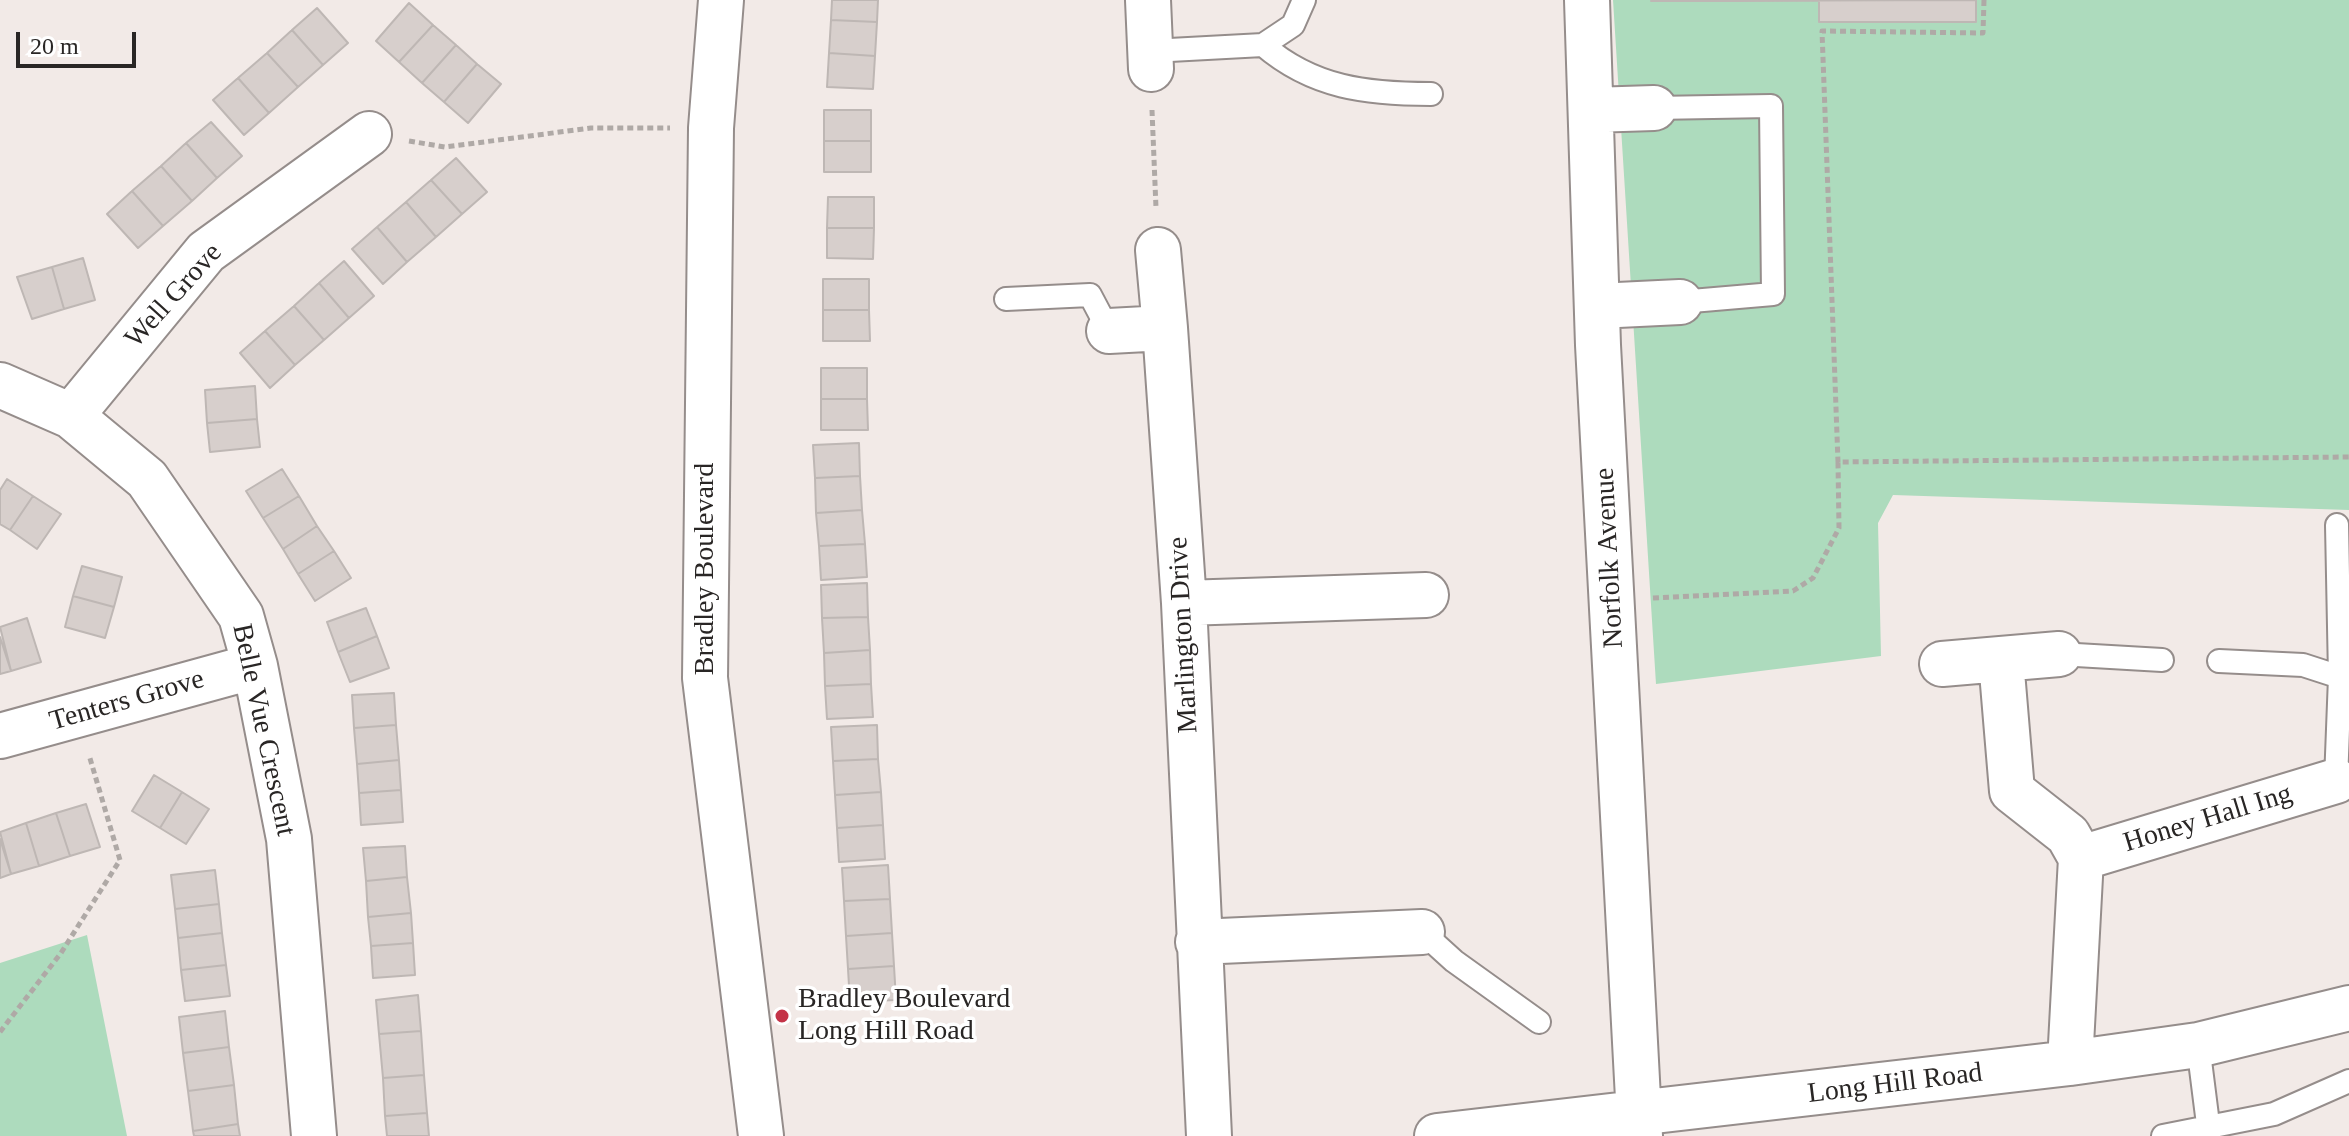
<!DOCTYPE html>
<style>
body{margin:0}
#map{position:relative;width:2349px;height:1136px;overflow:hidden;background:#f2eae7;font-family:"Times New Roman",serif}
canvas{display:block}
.scale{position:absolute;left:16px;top:32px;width:120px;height:36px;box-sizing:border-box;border:4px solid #292625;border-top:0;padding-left:10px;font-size:24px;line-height:28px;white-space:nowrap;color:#292625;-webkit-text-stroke:6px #fff;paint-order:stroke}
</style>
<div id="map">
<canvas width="2349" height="1136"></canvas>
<div class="scale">20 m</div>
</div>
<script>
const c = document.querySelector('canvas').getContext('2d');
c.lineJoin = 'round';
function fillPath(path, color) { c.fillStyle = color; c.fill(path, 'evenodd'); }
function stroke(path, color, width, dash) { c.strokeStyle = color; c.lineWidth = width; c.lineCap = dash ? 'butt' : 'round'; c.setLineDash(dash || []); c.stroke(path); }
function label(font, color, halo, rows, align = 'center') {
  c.font = font + ' "Times New Roman",serif'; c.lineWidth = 7; c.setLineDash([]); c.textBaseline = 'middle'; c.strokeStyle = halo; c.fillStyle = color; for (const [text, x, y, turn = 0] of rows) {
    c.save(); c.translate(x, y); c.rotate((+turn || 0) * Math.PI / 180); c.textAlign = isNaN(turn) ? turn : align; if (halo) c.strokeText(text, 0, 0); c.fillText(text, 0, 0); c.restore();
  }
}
fillPath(new Path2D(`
 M1613,0H2349V510L1893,495L1878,523L1881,656L1656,684Z
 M87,935L127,1136H0V963Z`), '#addbbd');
const building = new Path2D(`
 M832,0H878L877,22L831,20Z
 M1976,0V22H1819V1H1651Z
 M409,3L433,25L399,62L376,41Z
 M317,8L348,43L323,65L292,30Z
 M831,20L877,22L875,56L829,53Z
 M433,25L456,45L422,83L399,62Z
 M292,30L323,65L298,87L267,53Z
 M456,45L477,64L444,102L422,83Z
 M267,53L298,87L269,113L238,78Z
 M829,53L875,56L873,89L827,87Z
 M477,64L501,84L468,123L444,102Z
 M238,78L269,113L244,135L213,100Z
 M824,110H871V141H824Z
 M211,122L242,156L217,178L186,143Z
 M824,141H871V172H824Z
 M186,143L217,178L192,201L161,166Z
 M456,158L487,192L462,214L431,180Z
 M161,166L192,201L163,226L132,191Z
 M431,180L462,214L436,237L406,202Z
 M132,191L163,226L138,248L107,214Z
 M828,197H874V228H827Z
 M406,202L436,237L407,262L377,227Z
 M377,227L407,262L383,284L352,249Z
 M827,228H874L873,259L827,258Z
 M83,258L95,300L64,309L52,267Z
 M344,261L374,296L349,318L319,283Z
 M52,267L64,309L32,319L17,277Z
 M823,279H869V310H823Z
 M319,283L349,318L324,340L294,306Z
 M294,306L324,340L295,365L265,331Z
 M823,310H869L870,341H823Z
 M265,331L295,365L270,388L240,353Z
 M821,368H867V399H821Z
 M255,386L257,419L207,423L205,390Z
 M821,399H867L868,430H821Z
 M257,419L260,447L210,452L207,423Z
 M859,443L860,476L815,478L813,445Z
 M282,469L299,496L263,518L246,491Z
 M860,476L862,510L816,513L815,478Z
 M7,479L33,496L10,530L0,524V490Z
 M33,496L61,514L37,549L10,530Z
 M299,496L317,526L283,549L263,518Z
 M862,510L865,544L819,546L816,513Z
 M317,526L334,551L298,574L283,549Z
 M865,544L867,577L821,580L819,546Z
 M334,551L351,578L315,601L298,574Z
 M82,566L122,577L114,607L73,596Z
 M867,583L868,617L822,618L821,585Z
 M73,596L114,607L105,638L65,627Z
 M366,608L377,636L338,652L327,622Z
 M868,617L870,650L824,653L822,618Z
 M27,618L41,662L11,671L0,627Z
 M377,636L389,668L350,682L338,652Z
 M0,637L11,671L0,674Z
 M870,650L871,684L825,686L824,653Z
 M871,684L873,717L827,719L825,686Z
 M394,693L396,725L354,728L352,695Z
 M396,725L399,760L357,764L354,728Z
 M877,725L878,759L833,761L831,727Z
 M878,759L881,792L835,795L833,761Z
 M399,760L401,790L359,793L357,764Z
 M154,775L182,792L160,828L132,811Z
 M401,790L403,822L361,825L359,793Z
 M182,792L209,809L186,844L160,828Z
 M881,792L883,825L837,828L835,795Z
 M86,804L100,847L70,856L56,813Z
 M56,813L70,856L39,866L26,823Z
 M26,823L39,866L11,874L0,832Z
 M883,825L885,859L839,862L837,828Z
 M0,839L11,874L0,878Z
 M405,846L407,877L366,881L363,848Z
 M888,865L890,899L844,901L842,868Z
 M215,870L219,904L175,909L171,875Z
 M407,877L411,913L368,917L366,881Z
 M890,899L892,933L846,936L844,901Z
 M219,904L222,933L178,938L175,909Z
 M411,913L413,943L371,946L368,917Z
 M222,933L226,965L181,970L178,938Z
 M892,933L894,966L848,969L846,936Z
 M413,943L415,975L373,978L371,946Z
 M226,965L230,996L185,1001L181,970Z
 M894,966L896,1000L850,1002L848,969Z
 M418,995L421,1031L379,1034L376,1000Z
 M225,1011L229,1047L183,1053L179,1017Z
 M421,1031L424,1075L383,1078L379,1034Z
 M229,1047L234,1085L188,1091L183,1053Z
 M424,1075L427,1113L385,1116L383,1078Z
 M234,1085L238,1124L193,1131L188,1091Z
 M427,1113L429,1136H387L385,1116Z
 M238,1124L240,1136H194L193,1131Z`);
fillPath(building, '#d7cfcc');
stroke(building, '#beb7b4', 2);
const service = new Path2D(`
 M1263,45C1313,88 1367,94 1431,94
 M1151,51L1263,45L1293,25L1304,0
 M1654,108L1771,106L1773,294L1680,302
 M1006,299L1090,295L1109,331
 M2059,654L2162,660
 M2219,661L2303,665L2340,677
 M2336,781L2340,677L2337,525
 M1422,932L1454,961L1539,1022
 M2198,1045L2208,1124
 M2163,1136L2274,1114L2349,1081`);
const minor = new Path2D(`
 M721,0L711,128L705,678L761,1136
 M1148,0L1151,69
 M1587,0L1598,345L1640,1136
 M1591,110L1654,108
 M1158,250L1165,328
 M1597,306L1680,302
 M1109,331L1165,328L1184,603L1209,1136
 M0,385L71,416L147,479L241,616L255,666L289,839L314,1136
 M71,416L206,252L369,134
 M1184,603L1426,595
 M2001,660L2012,791L2068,835L2081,858L2070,1063
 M1942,664L2059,654
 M0,736L255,666
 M2081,858L2336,781
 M1198,942L1422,932
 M1437,1136L2070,1063L2198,1045L2349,1008`);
stroke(service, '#958d8b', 26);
stroke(minor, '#958d8b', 48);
stroke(new Path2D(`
 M1984,0L1983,33L1822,31L1838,462L2349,457
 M1152,110L1156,208
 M409,141L445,147L591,128H670
 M1653,598L1793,591L1813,578L1839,528L1838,462
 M0,1032L61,953L120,860L89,755`), '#afa9a6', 5, [6, 4]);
stroke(service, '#fff', 22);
stroke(minor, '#fff', 44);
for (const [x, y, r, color] of [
 [782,1016,8,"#c43347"]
]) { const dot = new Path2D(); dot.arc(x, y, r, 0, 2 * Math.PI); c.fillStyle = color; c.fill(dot); stroke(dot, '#fff', 3); }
label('28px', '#292625', '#fff', [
 ["Well Grove",174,296,-48],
 ["Norfolk Avenue",1610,558,-93],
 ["Bradley Boulevard",706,569,-90],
 ["Marlington Drive",1184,635,-93],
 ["Tenters Grove",127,701,-16],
 ["Belle Vue Crescent",263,730,78],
 ["Honey Hall Ing",2208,819,-17],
 ["Long Hill Road",1895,1084,-7]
]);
label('28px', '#292625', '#fff', [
 ["Bradley Boulevard",798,1000],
 ["Long Hill Road",798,1032]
], 'left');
</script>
